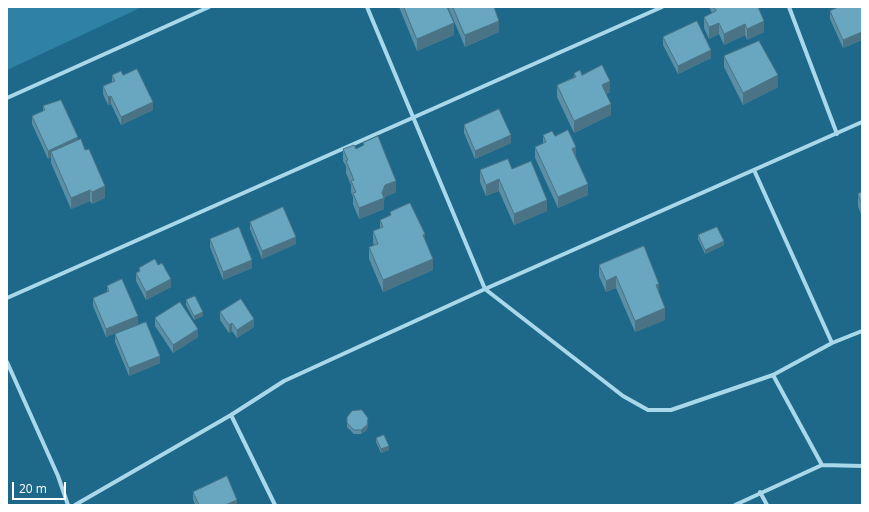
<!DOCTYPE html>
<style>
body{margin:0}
#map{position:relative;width:869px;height:512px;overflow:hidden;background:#1e6889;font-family:"Open Sans",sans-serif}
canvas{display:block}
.frame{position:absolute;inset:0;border:8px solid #fff;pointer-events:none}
.scale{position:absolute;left:12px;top:482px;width:54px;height:18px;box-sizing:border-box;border:2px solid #fff;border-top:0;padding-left:5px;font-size:12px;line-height:14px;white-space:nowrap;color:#fff;-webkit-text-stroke:3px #1e6889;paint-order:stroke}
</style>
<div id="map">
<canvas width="869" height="512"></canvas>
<div class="frame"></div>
<div class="scale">20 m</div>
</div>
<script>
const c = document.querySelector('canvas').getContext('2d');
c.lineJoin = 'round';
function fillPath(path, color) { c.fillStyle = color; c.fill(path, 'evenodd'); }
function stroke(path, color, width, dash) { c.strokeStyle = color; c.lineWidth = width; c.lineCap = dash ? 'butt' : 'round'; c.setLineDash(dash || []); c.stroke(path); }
fillPath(new Path2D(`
 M7,7H142L7,70Z`), '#2f82a4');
stroke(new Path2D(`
 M367,7L485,289L623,396L648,410H671L773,375L822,465
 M789,7L837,134
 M7,98L209,7
 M754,170L832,343
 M7,298L662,7
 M7,362L58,476L68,505
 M773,375L832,343L862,331
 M760,492L767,505
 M75,505L231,415
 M275,505L231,415L284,381L485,289L862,122
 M735,505L822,465L862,466`), '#a9d8eb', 4);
fillPath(new Path2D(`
 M399,7H447L454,35L417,51Z
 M448,7H494L499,32L465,47Z
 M709,7H758L764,32L747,40L745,35L724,45L719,34L709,39L704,28V17L712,13Z
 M862,7V40L843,48L830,19V11Z
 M663,37L711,58L678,74L663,45Z
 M724,56L778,87L743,105L724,67Z
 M574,73L582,75L610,92L606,94L611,115L574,133L557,97V85L574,77Z
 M112,75H123L153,110L121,125L111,104L108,105L103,94V86L112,82Z
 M43,106L78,140L105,198L92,204L90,201L71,209L51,163V157L48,159L32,124V116L43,111Z
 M464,125L511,143L475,159L464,133Z
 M543,135L555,136L576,157L588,195L558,208L535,158V147L543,143Z
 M363,143L396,192L385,197L384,200V209L359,219L353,204V197L351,192V185L346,173V166L343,161V149H356L363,146Z
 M512,169L547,211L514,225L499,191L486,196L480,182V170Z
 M862,192V217L858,206V194Z
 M390,212L425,240L433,270L383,292L369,259V247L374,245L373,242V231L380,228V220L390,216Z
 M250,222L296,244L262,259L250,229Z
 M698,235L724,245L705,254L698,239Z
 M210,239L252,268L223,280L210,247Z
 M599,265L659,293L665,320L635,332L616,288L606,292L599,276Z
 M139,268L171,287L146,300L136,281V273L139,271Z
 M107,286L138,324L106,337L93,306V298L107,292Z
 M186,300L203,316L194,320L186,305Z
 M220,312L254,327L237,338L232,331L229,333L220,320Z
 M155,318L198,337L173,353L155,326Z
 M115,334L160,363L129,376L115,342Z
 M347,417L368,423L367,430L361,434H354L347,427Z
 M376,438L389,450L381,453L376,442Z
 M193,492L237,505H195L193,499Z`), '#5a8fa5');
fillPath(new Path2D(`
 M499,21V32L465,47V35Z
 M764,21V32L747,40V29Z
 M454,23V35L417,51V39Z
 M719,23V34L709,39V27Z
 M745,24V35L724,45V34Z
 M862,32V40L843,48V40Z
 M711,50V58L678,74V66Z
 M778,75V87L743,105V93Z
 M610,81V92L602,96V85Z
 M111,96V104L108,105V97Z
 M153,102V110L121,125V117Z
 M611,104V115L574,133V121Z
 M511,135V143L475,159V151Z
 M78,137V145L51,152V157L48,159V151Z
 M576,147V158L572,149Z
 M499,179V191L486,196V185Z
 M396,181V192L385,197L384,200V209L359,219V208L382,193L385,185Z
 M588,184V195L558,208V197Z
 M105,186V198L92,204V192Z
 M90,190V201L71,209V198Z
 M547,200V211L514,225V214Z
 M425,234V245L423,235Z
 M296,237V244L262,259V251Z
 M724,241V245L705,254V250Z
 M433,259V270L383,292V280Z
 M252,260V268L223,280V272Z
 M616,276V288L606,292V281Z
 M171,279V287L146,300V292Z
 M659,284V295L656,285Z
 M665,308V320L635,332V321Z
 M203,312V316L194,320V316Z
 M138,316V324L106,337V329Z
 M254,319V327L237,338V330Z
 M232,323V331L229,333V325Z
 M198,329V337L173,353V345Z
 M160,356V363L129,376V368Z
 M368,418L367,430L361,434V430Z
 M389,446V450L381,453V449Z
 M237,500V505H225Z`), '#4a7486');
const building = new Path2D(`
 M404,7H447L454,23L417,39Z
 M453,7H494L499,21L465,35Z
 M714,7H758L764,21L747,29L745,24L724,34L719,23L709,27L704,17L716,11Z
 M839,7H862V32L843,40L830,11Z
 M697,21L711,50L678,66L663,37Z
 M759,41L778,75L743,93L724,56Z
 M602,65L610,81L602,85L611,104L574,121L557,85L576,77L574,73L580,70L582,75Z
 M137,69L153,102L121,117L111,96L108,97L103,86L115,81L112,75L121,71L123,75Z
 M61,100L78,137L48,151L32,116L45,110L43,106Z
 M499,109L511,135L475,151L464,125Z
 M568,130L576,147L572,149L588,184L558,197L535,147L546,142L543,135L552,131L555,136Z
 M378,136L396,181L385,185L382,193L384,198L359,208L353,193L356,192L351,181L354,180L346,161L348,160L343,149L354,145L356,149L364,145L363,143Z
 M81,139L85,150L89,149L105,186L92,192L90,190L71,198L51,152Z
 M508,159L512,169L531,161L547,200L514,214L499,179L486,185L480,170Z
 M862,192V205L858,194Z
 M410,203L425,234L423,235L433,259L383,280L369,247L378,244L373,231L383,227L380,220L391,215L390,212Z
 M283,207L296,237L262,251L250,222Z
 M239,227L252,260L223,272L210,239Z
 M717,227L724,241L705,250L698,235Z
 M644,246L659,284L656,285L665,308L635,321L616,276L606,281L599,265Z
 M155,259L158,265L162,263L171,279L146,292L136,273L140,271L139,268Z
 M122,279L138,316L106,329L93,298L109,291L107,286Z
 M195,296L203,312L194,316L186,300Z
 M241,299L254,319L237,330L232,323L229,325L220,312Z
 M180,302L198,329L173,345L155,318Z
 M146,322L160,356L129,368L115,334Z
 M362,410L368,418L367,425L361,430H354L347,423V417L352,411Z
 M384,435L389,446L381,449L376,438Z
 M227,476L237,500L225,505H199L193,492Z`);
fillPath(building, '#69a6c0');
stroke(building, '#4a7486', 1);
</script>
